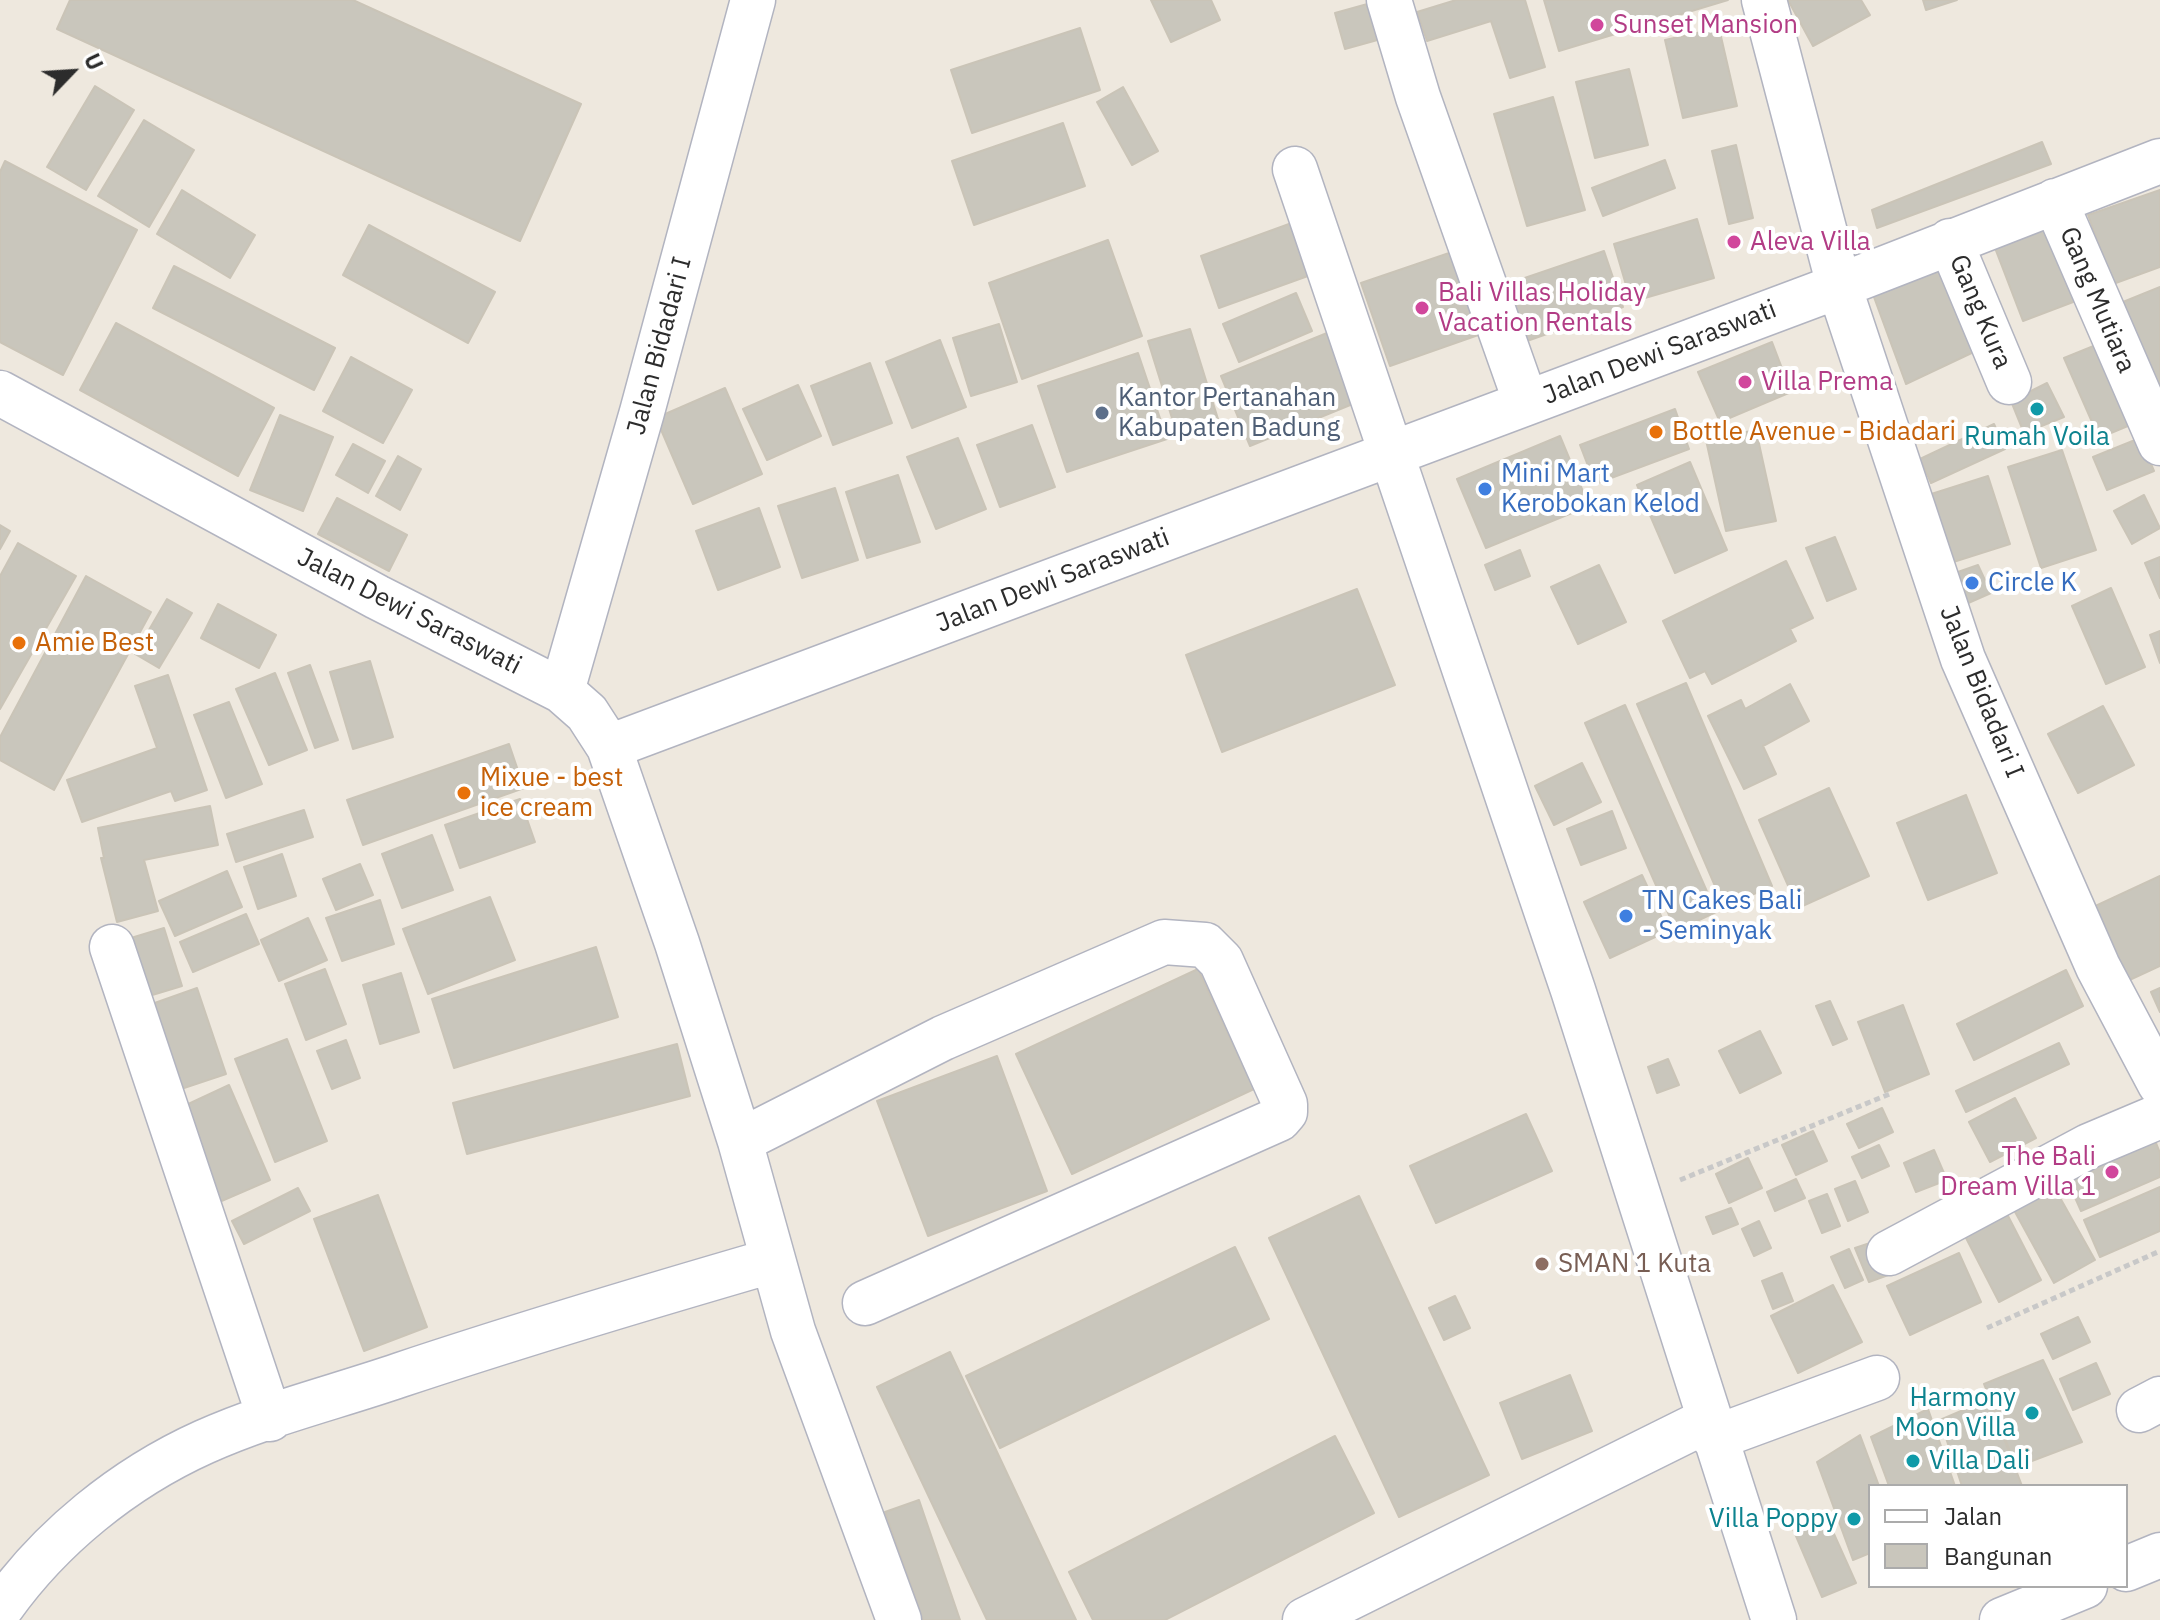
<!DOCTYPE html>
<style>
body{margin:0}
#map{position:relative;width:2160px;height:1620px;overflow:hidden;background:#eee8de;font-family:"IBM Plex Sans",sans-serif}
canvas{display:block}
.legend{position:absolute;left:1868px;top:1484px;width:260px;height:104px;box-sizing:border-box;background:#fff;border:2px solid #ababab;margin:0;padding:10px 14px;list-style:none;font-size:24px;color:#2c2c2c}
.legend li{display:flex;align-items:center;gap:16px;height:40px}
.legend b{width:40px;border:2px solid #ababab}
.north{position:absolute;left:32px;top:32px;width:80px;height:80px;-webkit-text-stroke:6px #fff;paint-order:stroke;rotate:65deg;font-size:22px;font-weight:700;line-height:32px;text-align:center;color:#2c2c2c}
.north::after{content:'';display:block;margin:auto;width:28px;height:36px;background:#2c2c2c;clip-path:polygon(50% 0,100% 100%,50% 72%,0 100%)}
</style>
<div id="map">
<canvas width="2160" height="1620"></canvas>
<ul class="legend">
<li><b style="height:10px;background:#fff"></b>Jalan</li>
<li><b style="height:22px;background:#c9c6bc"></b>Bangunan</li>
</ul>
<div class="north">U</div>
</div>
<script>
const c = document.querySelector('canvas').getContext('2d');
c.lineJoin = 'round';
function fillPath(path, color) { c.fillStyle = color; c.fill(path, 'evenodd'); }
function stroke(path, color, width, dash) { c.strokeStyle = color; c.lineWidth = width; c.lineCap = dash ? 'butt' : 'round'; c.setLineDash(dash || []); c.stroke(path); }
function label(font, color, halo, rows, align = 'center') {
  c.font = font + ' "IBM Plex Sans",sans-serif'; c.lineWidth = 8; c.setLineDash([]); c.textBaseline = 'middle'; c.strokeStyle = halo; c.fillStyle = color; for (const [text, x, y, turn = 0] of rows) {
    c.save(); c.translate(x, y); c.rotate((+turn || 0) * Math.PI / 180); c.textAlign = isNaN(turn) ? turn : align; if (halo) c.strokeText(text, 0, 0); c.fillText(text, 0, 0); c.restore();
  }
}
const building = new Path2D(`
 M70,0H353L581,104L520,241L57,29Z
 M1151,0H1211L1220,20L1171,42Z
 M1456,0H1525L1545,67L1510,78L1491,21L1427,41L1417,12Z
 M1544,0H1728L1559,51Z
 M1788,0H1861L1870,15L1813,46Z
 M1923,0H1957L1926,10Z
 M1371,3L1381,39L1345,49L1335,13Z
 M1080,28L1100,90L972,133L951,70Z
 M1719,28L1737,106L1683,118L1665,40Z
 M1629,69L1648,145L1595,158L1576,82Z
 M95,86L134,110L86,190L47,167Z
 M1123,87L1158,151L1132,165L1097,102Z
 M1553,97L1585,210L1527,226L1494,114Z
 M144,120L194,150L149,227L98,196Z
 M1063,123L1085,186L974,225L952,161Z
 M2042,142L2051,164L1877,228L1872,210Z
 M1736,145L1753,218L1729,224L1712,151Z
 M1665,160L1675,188L1603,216L1592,188Z
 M5,161L137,230L63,375L0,342V172Z
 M182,190L255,235L230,278L157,234Z
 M2160,190V267L2113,284L2088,215Z
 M1697,219L1714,278L1631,302L1614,244Z
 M1300,220L1319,272L1219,308L1201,256Z
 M369,225L495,292L468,343L343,275Z
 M2054,225L2081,299L2023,321L1995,248Z
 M1108,240L1142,336L1022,379L989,283Z
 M1455,251L1484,333L1390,366L1361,283Z
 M1604,251L1623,307L1527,341L1507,284Z
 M1942,263L1978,350L1906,384L1871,289Z
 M174,266L335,348L314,390L153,308Z
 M2160,287V412L2118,304Z
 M1296,293L1312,331L1239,362L1223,324Z
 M116,323L274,408L238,476L80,390Z
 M999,324L1017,382L971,396L953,338Z
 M1190,329L1218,419L1176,431L1148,341Z
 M1332,331L1360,401L1250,446L1221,376Z
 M940,340L966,407L912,428L886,362Z
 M1772,342L1791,392L1720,422L1698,372Z
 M2101,343L2135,423L2099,438L2064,358Z
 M1138,353L1167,439L1067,472L1038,386Z
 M351,357L412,390L383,443L323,411Z
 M870,363L892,423L833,445L811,386Z
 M2047,383L2064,417L2024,433L2011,401Z
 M798,385L821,436L767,460L743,409Z
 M725,388L762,474L693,504L656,418Z
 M1675,409L1689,449L1595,484L1580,445Z
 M280,415L333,437L303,511L250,490Z
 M1994,424L2005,449L1931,483L1920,459Z
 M1032,425L1055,487L1000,507L977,445Z
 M1756,430L1776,521L1726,531L1706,440Z
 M1560,436L1589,506L1486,548L1457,479Z
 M958,438L986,509L936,529L907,457Z
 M2140,438L2154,471L2107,490L2093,457Z
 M353,444L385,461L368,493L336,475Z
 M2062,450L2096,550L2041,568L2008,467Z
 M398,456L421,469L400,510L376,496Z
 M1690,462L1727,550L1675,573L1637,485Z
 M898,475L920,542L867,558L846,492Z
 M1988,476L2010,544L1947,564L1925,496Z
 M835,488L858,560L802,578L778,506Z
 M2144,495L2160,528L2132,544L2114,511Z
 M337,498L407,535L389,571L318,534Z
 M759,508L780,567L718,590L696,531Z
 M0,525L10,531L0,549Z
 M1835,537L1856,589L1827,601L1806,548Z
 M18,543L76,576L0,709V576Z
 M1520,550L1530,576L1495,590L1485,565Z
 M2160,557V598L2145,563Z
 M1786,561L1813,618L1790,629L1796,641L1712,684L1705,671L1690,678L1663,621Z
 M1599,565L1626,622L1578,644L1551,587Z
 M1978,565L1991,593L1966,604L1955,573Z
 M86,576L151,612L54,790L0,760V737Z
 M2111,588L2145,667L2106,684L2072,606Z
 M1357,589L1395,685L1222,752L1186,655Z
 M167,599L192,613L159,668L135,654Z
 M218,604L276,635L259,668L201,638Z
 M2160,631V663L2150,635Z
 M370,661L393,737L353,749L330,672Z
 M310,665L338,740L315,748L288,673Z
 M275,673L307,750L269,765L236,689Z
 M168,675L207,790L175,801L171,791L82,822L67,780L157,748L135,686Z
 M1686,683L1772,886L1724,907L1637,704Z
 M1790,684L1809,721L1763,746L1776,774L1744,789L1708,716L1741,700L1745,709Z
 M229,702L262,784L226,798L194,715Z
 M1625,705L1716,912L1676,931L1585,723Z
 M2103,706L2134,765L2078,793L2048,734Z
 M509,744L524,788L363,845L347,800Z
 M1582,763L1601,802L1554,825L1535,786Z
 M1829,788L1869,876L1798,908L1759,820Z
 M1966,795L1997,873L1928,900L1897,823Z
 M520,799L535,842L460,868L445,825Z
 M210,806L218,845L144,860L158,911L117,922L101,858H104L98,828Z
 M304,810L313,837L236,862L227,834Z
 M1612,811L1626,848L1581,865L1567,829Z
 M432,835L453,890L402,908L382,854Z
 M282,854L296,896L258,909L244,867Z
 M360,864L373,895L336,910L323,879Z
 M227,871L242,907L175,936L159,901Z
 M1642,875L1668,931L1610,958L1584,902Z
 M2160,876V966L2123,983L2089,909Z
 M490,897L515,960L428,994L403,929Z
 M380,900L394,944L342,961L326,918Z
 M246,914L259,944L193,972L180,942Z
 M308,918L327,960L279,981L261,940Z
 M164,928L182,986L139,999L121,941Z
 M596,947L618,1017L454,1068L432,999Z
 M325,969L346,1024L306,1040L285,984Z
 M1198,969L1254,1089L1072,1174L1016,1054Z
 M2066,970L2083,1006L1974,1060L1957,1024Z
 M401,973L419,1032L380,1044L363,985Z
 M197,988L226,1074L178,1090L149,1005Z
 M2160,988V1012L2151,992Z
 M1830,1001L1847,1039L1833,1045L1816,1006Z
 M1903,1005L1929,1074L1885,1092L1858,1022Z
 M1760,1031L1781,1073L1740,1093L1719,1051Z
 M287,1039L327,1141L275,1162L235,1059Z
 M346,1040L360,1078L332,1089L317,1051Z
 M2059,1043L2069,1064L1966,1112L1956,1091Z
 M677,1044L690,1096L467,1154L453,1103Z
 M997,1056L1047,1191L928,1236L877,1101Z
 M1668,1059L1679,1085L1657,1093L1648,1067Z
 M229,1085L270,1180L210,1206L169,1113Z
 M2015,1098L2036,1138L1990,1162L1969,1122Z
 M1882,1108L1893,1132L1859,1148L1847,1124Z
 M1526,1114L1552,1171L1436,1223L1410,1166Z
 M2150,1128L2160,1153V1177L2081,1211L2061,1166Z
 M1813,1131L1827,1161L1796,1175L1782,1145Z
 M1879,1145L1889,1166L1862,1178L1852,1157Z
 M1934,1150L1947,1180L1916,1192L1904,1163Z
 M1748,1158L1762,1188L1729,1203L1716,1174Z
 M1796,1179L1805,1198L1775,1211L1767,1192Z
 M1855,1181L1868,1212L1848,1221L1835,1189Z
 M2054,1187L2095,1260L2054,1283L2014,1210Z
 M2160,1187V1231L2100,1257L2084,1220Z
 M298,1188L310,1211L244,1244L232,1221Z
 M1827,1194L1840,1226L1822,1233L1809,1201Z
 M378,1195L427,1327L364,1351L314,1219Z
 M1359,1196L1489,1475L1399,1517L1269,1238Z
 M1731,1208L1738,1224L1713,1234L1706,1217Z
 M2007,1214L2041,1280L1999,1302L1965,1236Z
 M1759,1221L1771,1248L1754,1256L1742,1229Z
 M1879,1240L1891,1274L1869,1282L1855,1248Z
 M1235,1247L1269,1319L1000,1448L966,1376Z
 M1849,1249L1863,1280L1845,1288L1831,1257Z
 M1959,1253L1981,1302L1910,1335L1887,1286Z
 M1782,1273L1793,1301L1773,1309L1762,1281Z
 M1833,1285L1862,1342L1798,1373L1771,1316Z
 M1455,1296L1470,1328L1444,1340L1429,1308Z
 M2078,1317L2090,1342L2053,1359L2041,1334Z
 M950,1352L1076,1620H987L877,1387Z
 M2043,1360L2082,1442L2016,1467L1984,1384Z
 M2096,1363L2110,1394L2073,1410L2060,1379Z
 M1570,1375L1592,1431L1522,1459L1500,1403Z
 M1989,1399L2022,1486H1962L1940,1420Z
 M1928,1409L1955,1486H1889L1871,1437Z
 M1860,1435L1879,1486H1870V1553L1853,1560L1817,1462Z
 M1335,1436L1374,1513L1165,1620H1093L1069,1572Z
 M919,1500L960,1620H923L885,1512Z
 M1825,1514L1856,1583L1822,1597L1793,1529Z`);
fillPath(building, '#c9c6bc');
stroke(building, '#cac4b7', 2);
const minor = new Path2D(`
 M1389,0L1418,97L1526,403
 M1764,0L1839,286L1963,659L2098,967L2160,1084
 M1295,169L1573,990L1774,1620
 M2055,201L2160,443
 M1950,241L2009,382
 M0,393L377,597L562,691L587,713L609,747L677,943L740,1141L793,1331L899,1620
 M562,691L642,412L753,0
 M609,747L1839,286L2160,161
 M112,947L270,1419
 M740,1141L943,1038L1164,942L1205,945L1221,961L1285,1104V1112L1279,1119L865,1303
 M1889,1253L2089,1146L2160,1116
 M2139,1410L2160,1399
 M1714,1438L1877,1378
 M2126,1569L2160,1555
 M0,1609C50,1538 124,1478 204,1442C266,1414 336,1397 400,1375C523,1334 647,1297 771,1261
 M1305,1620L1708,1420
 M2002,1620L2085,1586`);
stroke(minor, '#b2b4c0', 47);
stroke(new Path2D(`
 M1680,1180L1892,1093
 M1987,1328L2160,1251`), '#c8c8c8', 5, [6, 4]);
stroke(minor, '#fff', 44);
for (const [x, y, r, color] of [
 [1597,25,8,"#d1479c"],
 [1734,242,8,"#d1479c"],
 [1422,308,8,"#d1479c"],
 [1745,382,8,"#d1479c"],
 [2037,409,8,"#0f9aa8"],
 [1102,413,8,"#5c6f8a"],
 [1656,432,8,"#e8710a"],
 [1485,489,8,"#3f7fe0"],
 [1972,583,8,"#3f7fe0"],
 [19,643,8,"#e8710a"],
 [464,793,8,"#e8710a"],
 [1626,916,8,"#3f7fe0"],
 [2112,1172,8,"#d1479c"],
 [1542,1264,8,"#8d6e63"],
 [2032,1413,8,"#0f9aa8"],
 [1913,1461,8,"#0f9aa8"],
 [1854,1519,8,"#0f9aa8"]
]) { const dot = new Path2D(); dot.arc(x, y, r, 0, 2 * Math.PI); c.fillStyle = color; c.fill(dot); stroke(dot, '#fff', 3); }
label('26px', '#b23c85', '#fff', [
 ["Sunset Mansion",1613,25],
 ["Aleva Villa",1750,242],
 ["Bali Villas Holiday",1438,293],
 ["Vacation Rentals",1438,323],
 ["Villa Prema",1761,382],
 ["The Bali",2096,1157,"right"],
 ["Dream Villa 1",2096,1187,"right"]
], 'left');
label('26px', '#2c2c2c', '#fff', [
 ["Gang Mutiara",2097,300,67],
 ["Gang Kura",1980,312,67],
 ["Jalan Bidadari I",660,346,-75],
 ["Jalan Dewi Saraswati",1660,353,-21],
 ["Jalan Dewi Saraswati",1053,581,-21],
 ["Jalan Dewi Saraswati",409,612,27],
 ["Jalan Bidadari I",1981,692,68]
]);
label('26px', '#4e5e75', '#fff', [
 ["Kantor Pertanahan",1118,398],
 ["Kabupaten Badung",1118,428]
], 'left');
label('26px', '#c56008', '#fff', [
 ["Bottle Avenue - Bidadari",1672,432],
 ["Amie Best",35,643],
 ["Mixue - best",480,778],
 ["ice cream",480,808]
], 'left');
label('26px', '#0d838f', '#fff', [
 ["Rumah Voila",2037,437,"center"],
 ["Harmony",2016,1398],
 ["Moon Villa",2016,1428],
 ["Villa Dali",1929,1461,"left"],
 ["Villa Poppy",1838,1519]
], 'right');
label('26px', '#366cbe', '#fff', [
 ["Mini Mart",1501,474],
 ["Kerobokan Kelod",1501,504],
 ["Circle K",1988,583],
 ["TN Cakes Bali",1642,901],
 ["- Seminyak",1642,931]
], 'left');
label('26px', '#785e54', '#fff', [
 ["SMAN 1 Kuta",1558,1264]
], 'left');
</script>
